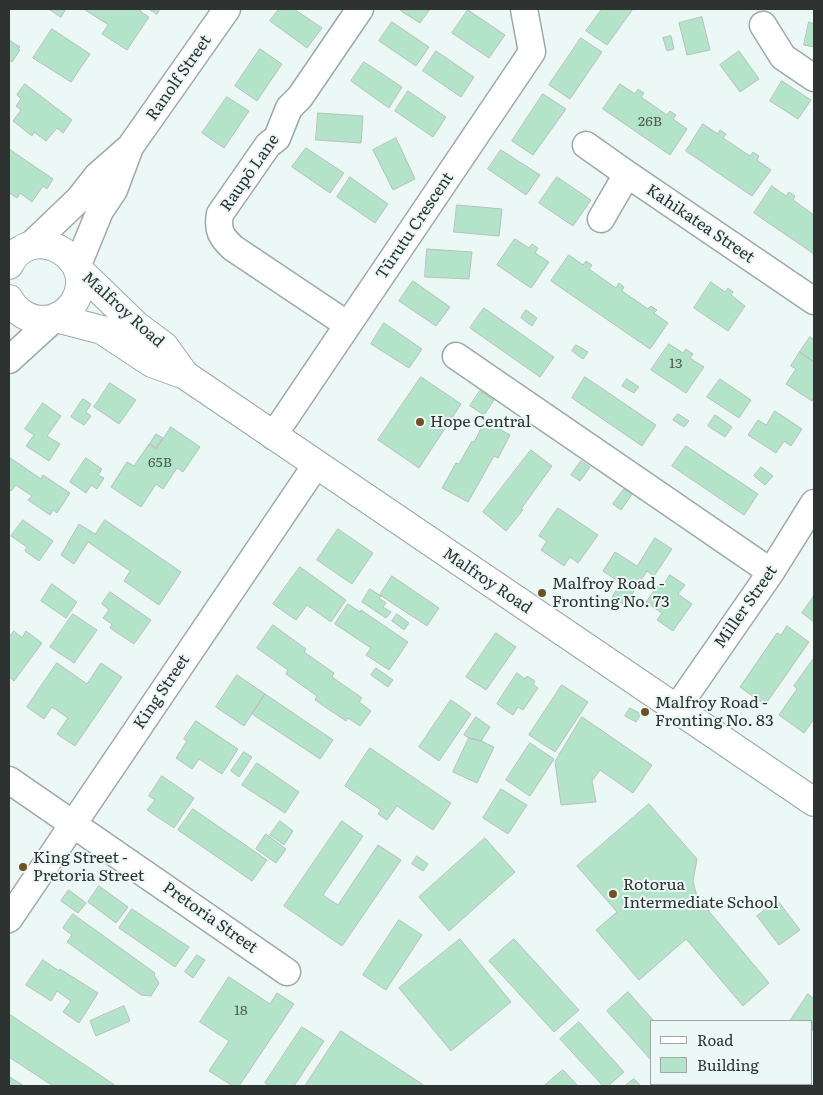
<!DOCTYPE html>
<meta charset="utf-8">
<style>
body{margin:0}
#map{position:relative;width:823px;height:1095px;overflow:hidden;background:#ecf8f6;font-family:Literata,serif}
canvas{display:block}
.frame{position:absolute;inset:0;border:10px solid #2e3332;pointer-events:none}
.legend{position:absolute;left:650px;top:1020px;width:162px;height:65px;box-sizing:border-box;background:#ecf8f6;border:1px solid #a0a9a8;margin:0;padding:6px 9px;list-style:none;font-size:15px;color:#2e3332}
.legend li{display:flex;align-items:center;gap:10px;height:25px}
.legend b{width:25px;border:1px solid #a0a9a8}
</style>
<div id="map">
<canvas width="823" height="1095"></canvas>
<div class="frame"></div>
<ul class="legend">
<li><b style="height:6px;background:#fff"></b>Road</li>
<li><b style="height:14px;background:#b3e3c8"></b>Building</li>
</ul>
</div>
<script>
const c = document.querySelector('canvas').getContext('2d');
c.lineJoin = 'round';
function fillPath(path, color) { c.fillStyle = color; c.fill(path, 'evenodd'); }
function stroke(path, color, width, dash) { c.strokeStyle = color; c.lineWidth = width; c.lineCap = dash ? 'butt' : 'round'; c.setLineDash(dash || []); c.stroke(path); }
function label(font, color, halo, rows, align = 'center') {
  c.font = font + ' Literata,serif'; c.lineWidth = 4; c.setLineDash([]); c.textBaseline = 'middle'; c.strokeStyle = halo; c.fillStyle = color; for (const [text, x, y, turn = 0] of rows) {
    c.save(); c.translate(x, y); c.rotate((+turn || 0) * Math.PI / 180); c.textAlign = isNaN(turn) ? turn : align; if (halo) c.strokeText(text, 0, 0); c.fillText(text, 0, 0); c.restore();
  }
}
fillPath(new Path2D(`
 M738,1084H792L796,1086H736Z`), '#b6c8b1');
const building = new Path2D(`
 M49,9H66L61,17Z
 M84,9H141L140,11L149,17L127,50L102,34L108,25Z
 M149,9H160L157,14Z
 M279,9H294L322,28L307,48L270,21Z
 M402,9H430L420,23L401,11Z
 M602,9H633L607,45L586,31Z
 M468,10L505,35L489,58L452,33Z
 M702,17L710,50L687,55L679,23Z
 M392,22L429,47L416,66L379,41Z
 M809,22L814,24V47L804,45Z
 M52,29L90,54L71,82L33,58Z
 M671,36L674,49L667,51L663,38Z
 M581,38L602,52L570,99L549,85Z
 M9,40L20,47L18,49L20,50L12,62L9,60Z
 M260,49L282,64L257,101L235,86Z
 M436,51L474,77L461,97L423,71Z
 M739,51L759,79L740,92L720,65Z
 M364,62L402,87L389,108L351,81Z
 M782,81L811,100L798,119L770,101Z
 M25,84L72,120L63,133L57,128L46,141L34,132L32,136L13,121L21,110L16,106L21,99L17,95Z
 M620,84L635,94L638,89L644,93L641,97L667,115L670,111L676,115L673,119L687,129L670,155L603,109Z
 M408,91L446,117L433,137L395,111Z
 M543,94L566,109L533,155L512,141Z
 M227,97L249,111L224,148L202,133Z
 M318,113L363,116L361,143L316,140Z
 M703,124L718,134L720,130L726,134L723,138L750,156L753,152L759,156L757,160L771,170L752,196L686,151Z
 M396,138L415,179L393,190L373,150Z
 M306,148L344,173L330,193L292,167Z
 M9,149L53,179L47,189L43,186L32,202L20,193L17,198L9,193Z
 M501,150L540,175L526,195L488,169Z
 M350,177L388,204L375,223L337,197Z
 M557,177L591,200L573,226L539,203Z
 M772,186L786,196L789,192L795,196L793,200L814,215V254L754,213Z
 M457,205L502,209L499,236L454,232Z
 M515,239L529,248L532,244L538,248L535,253L549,262L531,288L497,265Z
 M427,249L472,252L469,279L425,277Z
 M569,255L583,265L586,261L592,265L589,269L616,288L619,283L624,287L622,291L648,309L651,306L657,310L654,313L668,323L650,349L551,281Z
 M413,281L450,307L436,326L399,301Z
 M711,282L725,292L728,288L733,292L731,295L745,306L728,331L694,308Z
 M484,308L554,357L540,377L470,328Z
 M526,310L537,318L532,326L521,318Z
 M384,323L422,349L409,368L371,344Z
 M810,337L814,340V362L800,352Z
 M669,344L683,353L686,349L693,354L690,358L704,367L686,393L651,370Z
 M576,345L588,352L583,359L572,351Z
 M800,352L814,362V397L812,401L786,384L796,369L791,366Z
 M421,377L461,404L419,468L378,440Z
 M585,377L656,425L642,446L572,398Z
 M627,379L639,387L634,393L622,386Z
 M720,379L751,400L739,418L707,397Z
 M110,383L136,400L119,424L94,407Z
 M480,391L494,400L484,415L470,406Z
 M83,399L91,404L86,412L91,416L84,425L71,417Z
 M43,403L61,416L47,436L60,444L49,461L26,446L34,435L25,429Z
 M775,411L802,429L791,446L784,441L776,453L748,435L758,420L766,425Z
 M678,414L689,421L684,427L673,420Z
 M715,415L732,427L725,437L708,426Z
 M485,421L510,435L498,458L494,456L468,502L442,488L456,463L459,464L472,441L474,442Z
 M171,427L200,447L183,472L177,468L163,489L156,484L141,507L111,487L127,462L134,466L149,444L156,449Z
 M156,434L163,438L156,448L150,444Z
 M686,446L758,494L744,515L672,466Z
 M531,450L552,466L521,509L523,510L506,531L483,512Z
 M9,457L41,479L43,475L70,493L57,513L53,510L50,515L28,500L32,496L16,485L11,491L9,490Z
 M86,458L102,469L98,475L104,478L97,489L91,485L86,493L70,482Z
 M581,461L590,467L580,481L571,475Z
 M761,467L773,476L765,485L754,476Z
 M624,489L632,494L621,510L613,504Z
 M558,508L598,535L578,563L570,557L564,566L541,550L547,541L539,536Z
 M23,520L53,541L39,561L25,551L27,547L11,536Z
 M105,520L181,572L159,605L124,581L130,571L88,542L74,564L61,555L79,524L95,534Z
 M338,529L373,553L352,584L317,560Z
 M655,538L672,549L654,576L647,571L625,605L612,597L621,583L603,571L615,552L637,566Z
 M300,567L346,600L331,622L307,605L296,620L273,604Z
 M670,575L685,585L678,594L692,604L673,631L657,620L662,613L646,602L660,583L663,585Z
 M392,576L439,608L427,626L380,595Z
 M52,584L77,602L66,618L41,601Z
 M370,589L381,596L379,598L386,603L383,607L391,612L386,618L362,602Z
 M110,592L151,620L134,644L110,628L112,624L103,618L109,610L102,604Z
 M814,596V622L802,613Z
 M348,604L360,612L361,610L408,642L389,670L366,655L371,648L335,624Z
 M73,614L97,630L74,663L50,647Z
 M397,614L409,623L404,630L392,621Z
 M273,625L306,649L304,652L334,673L332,677L362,698L359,702L371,711L360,726L348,718L346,721L315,700L317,696L286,674L288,670L257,648Z
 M787,626L809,642L765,705L740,687L777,633L781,635Z
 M14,631L22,638L26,631L42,643L14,681L9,677V638Z
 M496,633L516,647L486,690L466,677Z
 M814,658V719L804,733L779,715L797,689L794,686Z
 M57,663L87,684L101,663L122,677L75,746L57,734L68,718L52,707L44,719L27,707Z
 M376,668L393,680L388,687L371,675Z
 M517,673L525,679L527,676L535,681L533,684L538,688L523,710L518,707L513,715L497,704Z
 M237,675L265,694L244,726L216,707Z
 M562,685L588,702L555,752L529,735Z
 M265,694L333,740L320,759L252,714Z
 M451,700L471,714L439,761L419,747Z
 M630,708L641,714L636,722L625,716Z
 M476,717L490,727L481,741L469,738L464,735Z
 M582,717L652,765L633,793L600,770L592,781L596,802L561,805L555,762Z
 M196,721L238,749L222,774L199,759L192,769L176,758L187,741L184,739Z
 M469,738L481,741L494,747L477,783L453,772Z
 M530,743L554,759L530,796L506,780Z
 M370,748L451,803L433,830L397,806L387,820L378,814L381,810L345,786Z
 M244,752L252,757L239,777L231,771Z
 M257,763L299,792L285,813L242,785Z
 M162,776L194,798L174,828L147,810L155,800L149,796Z
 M501,789L527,805L508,834L483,818Z
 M649,804L697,859L693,881L697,897L769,983L743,1006L686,939L639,980L596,930L617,912L577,866Z
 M193,809L267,860L252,881L178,830Z
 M280,821L293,831L284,845L270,835Z
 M342,821L363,836L323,895L338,905L378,845L401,860L342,946L284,906Z
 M266,834L286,849L276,863L256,849Z
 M485,838L515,872L449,931L419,897Z
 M417,856L428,864L423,871L412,864Z
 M99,886L128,907L116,923L88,902Z
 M69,890L86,903L78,913L61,901Z
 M778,901L800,930L779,945L757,916Z
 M132,909L189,947L175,967L119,928Z
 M73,914L155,973L154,975L159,983L151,996L141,995L67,942L72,935L63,928Z
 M399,920L422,935L386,990L363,975Z
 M460,939L511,1002L451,1051L399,988Z
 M514,939L579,1010L554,1032L489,961Z
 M197,955L205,960L193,978L185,972Z
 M43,960L59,971L60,969L98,993L79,1023L63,1012L71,1001L57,991L51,1001L26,985Z
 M229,977L270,1004L277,993L294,1004L239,1086H233L209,1071L229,1041L200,1022Z
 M628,992L654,1021H652V1061L607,1011Z
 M808,994L814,999V1027L812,1031V1021H790Z
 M124,1006L130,1021L96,1036L90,1021Z
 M9,1014L116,1086H53L9,1057Z
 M579,1022L624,1072L608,1086H603L560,1039Z
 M302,1027L324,1041L294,1086H269L265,1083Z
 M341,1031L425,1086H305Z
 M563,1070L578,1086H544Z
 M10,1077L24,1086H9Z
 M634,1079L641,1086H625Z
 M672,1084H694L691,1086H675Z`);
fillPath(building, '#b3e3c8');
stroke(building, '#b7c0bb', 1);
const minor = new Path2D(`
 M763,25L783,57L814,78
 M586,145L627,174L814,301
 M601,219L627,174
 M30,246L79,199L97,176L130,147L227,9
 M77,267L100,211L114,190L129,150
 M348,325L233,248C221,237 217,230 220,214L268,145L277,138L289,108L300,97L360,9
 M456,356L771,572
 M9,360L55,318
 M273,436L532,52L524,9
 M676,709L771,572L814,503
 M9,780L287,972
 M9,919L316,465`);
const major = new Path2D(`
 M9,265C30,219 103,258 73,304C66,313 55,320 43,320C29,320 16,312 9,299
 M77,268L137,326L164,346L185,375
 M56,318L102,330L152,363L185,375L814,802`);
stroke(minor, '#9ea9a7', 29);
stroke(major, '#9ea9a7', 30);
stroke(minor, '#fff', 26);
stroke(major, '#fff', 28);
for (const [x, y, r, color] of [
 [420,422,5,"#705026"],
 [542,593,5,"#705026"],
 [645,712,5,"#705026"],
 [23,867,5,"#705026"],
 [613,894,5,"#705026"]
]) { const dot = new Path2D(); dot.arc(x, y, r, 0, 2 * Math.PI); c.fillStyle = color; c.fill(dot); stroke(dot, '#ecf8f6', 2); }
label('14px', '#4f5f58', null, [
 ["26B",650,122],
 ["13",676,364],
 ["65B",160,463],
 ["18",241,1011]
]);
label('16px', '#2e3332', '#ecf8f6', [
 ["Ranolf Street",179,78,-55],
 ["Raupō Lane",250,173,-55],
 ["Kahikatea Street",700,224,34],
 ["Tūrutu Crescent",415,226,-56],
 ["Malfroy Road",123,310,42],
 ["Malfroy Road",487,581,34],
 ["Miller Street",746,607,-55],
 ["King Street",162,692,-56],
 ["Pretoria Street",210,918,35]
]);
label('16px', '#2e3332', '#ecf8f6', [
 ["Hope Central",430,422],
 ["Malfroy Road -",552,584],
 ["Fronting No. 73",552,602],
 ["Malfroy Road -",655,703],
 ["Fronting No. 83",655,721],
 ["King Street -",33,858],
 ["Pretoria Street",33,876],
 ["Rotorua",623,885],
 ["Intermediate School",623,903]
], 'left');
</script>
